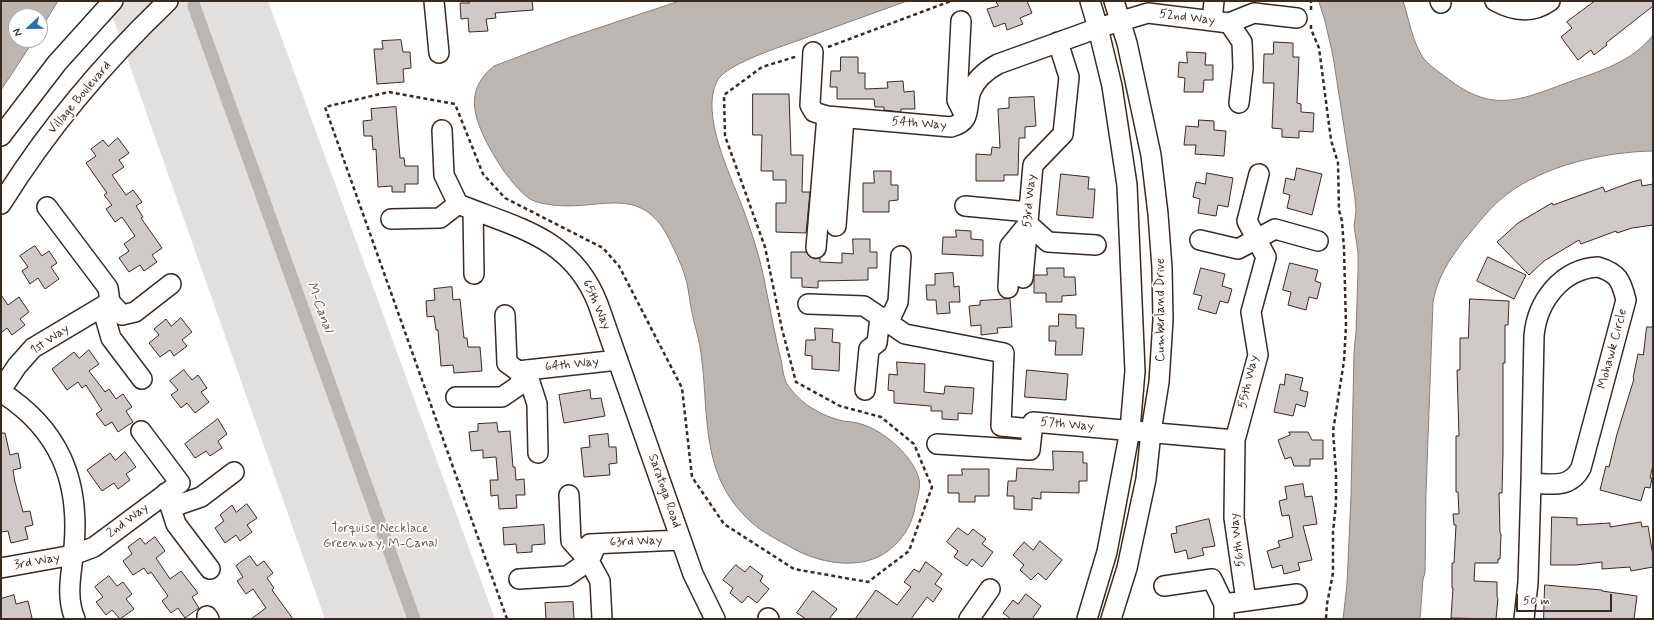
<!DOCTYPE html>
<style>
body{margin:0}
#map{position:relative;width:1654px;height:620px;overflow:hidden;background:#fff;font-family:Mynerve,sans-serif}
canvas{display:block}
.frame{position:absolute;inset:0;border:2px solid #3b2a1e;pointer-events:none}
.north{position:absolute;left:8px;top:8px;width:40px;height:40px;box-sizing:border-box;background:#fff;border:1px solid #b1aaa5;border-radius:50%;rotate:248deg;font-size:11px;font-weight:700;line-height:16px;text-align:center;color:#3b2a1e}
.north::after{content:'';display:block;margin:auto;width:14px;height:18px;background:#1f6fb2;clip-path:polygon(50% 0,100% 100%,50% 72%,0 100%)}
.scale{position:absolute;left:1516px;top:594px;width:96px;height:18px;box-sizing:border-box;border:2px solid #3b2a1e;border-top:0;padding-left:5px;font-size:12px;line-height:14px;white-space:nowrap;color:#3b2a1e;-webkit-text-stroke:3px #fff;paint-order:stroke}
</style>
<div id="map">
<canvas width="1654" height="620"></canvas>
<div class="frame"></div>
<div class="north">N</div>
<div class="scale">50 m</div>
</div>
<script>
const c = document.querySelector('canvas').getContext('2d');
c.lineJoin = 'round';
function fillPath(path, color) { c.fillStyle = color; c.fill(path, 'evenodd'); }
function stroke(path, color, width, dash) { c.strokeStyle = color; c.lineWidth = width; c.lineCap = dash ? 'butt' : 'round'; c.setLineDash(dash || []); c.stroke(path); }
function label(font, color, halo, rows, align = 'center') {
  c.font = font + ' Mynerve,sans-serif'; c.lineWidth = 3.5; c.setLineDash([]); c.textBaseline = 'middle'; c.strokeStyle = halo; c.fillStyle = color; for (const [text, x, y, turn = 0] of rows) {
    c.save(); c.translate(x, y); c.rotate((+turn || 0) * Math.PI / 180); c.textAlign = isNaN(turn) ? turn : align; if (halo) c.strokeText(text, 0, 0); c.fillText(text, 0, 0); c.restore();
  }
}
fillPath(new Path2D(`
 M107,1H268L495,619H325Z`), '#e2e0de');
const water = new Path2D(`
 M1,1H58L40,30V16H16V40H34L1,90Z
 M680,1H907L813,35C791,44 727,62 717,81C700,114 730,174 742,206C752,233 761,260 766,289C771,312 775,336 781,360C783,369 783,379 789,387C802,405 822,416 843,421C850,422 857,422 864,425C885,432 913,456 919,479C921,488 917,497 915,507C912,528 897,548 878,557C852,569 818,562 794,549C778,540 759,531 746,517C698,470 710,407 700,347C698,335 694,324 692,312C689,300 689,288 685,276C681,263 674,249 668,237C640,183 599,211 553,205C545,204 538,203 532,200C510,188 478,134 475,110C472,92 480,77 494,66L568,38Z
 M1319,1H1403C1409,19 1412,40 1422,56C1428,65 1438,71 1447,78C1493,114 1520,100 1569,82C1600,71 1632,62 1653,35V151C1604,152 1545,165 1506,195C1490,207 1477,225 1464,240C1448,262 1438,276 1433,302L1426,493L1425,573L1423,579L1420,619H1343L1347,584L1351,496L1354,352L1356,332L1358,271V252L1354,226L1356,211L1355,198L1333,56L1325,21Z`);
fillPath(water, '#bcb6b3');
stroke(water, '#887e77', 1);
stroke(new Path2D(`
 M194,6L414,619`), '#bcb6b3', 13);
const building = new Path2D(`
 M469,1H532L533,10L495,13L496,18L486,19L488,31L469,32L468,18L461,19L460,3H469Z
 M996,1H1027L1032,13L1020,18L1023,24L1007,30L1005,23L994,27L987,9L998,6Z
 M1595,1H1653V6L1606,43L1607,45L1594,55L1591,50L1578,60L1561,37L1572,28L1567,22Z
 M401,40L403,52H410L411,68L403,69L404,82L377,84L374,49H383L382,41Z
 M1274,42L1293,43V57H1299L1297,103L1301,104V112L1314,113L1313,132L1299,131V138L1282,137V129L1272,128L1274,83H1263L1264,54H1273Z
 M1187,52L1206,53L1205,65H1213V80H1204L1203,92H1184L1185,78L1178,77L1179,62L1187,63Z
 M841,57H858V73H865V89L888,88L887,82L903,81L904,92L914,91L915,109H901V112L884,110V107H875L874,99H837V87H830L831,71H840Z
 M753,94H789L791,155H803L802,192H810L806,233L776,232V203H786V180H773V171H761L762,135H753Z
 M1034,97L1036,126L1025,127V138H1019L1018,175H1004V181H976V154L991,155L992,147L1000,148L998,109L1009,108V98Z
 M396,107L400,158H404L405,166H418V184H405V192H392V186L378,187L376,149L373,150L372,136H364L363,121L372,120L371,109Z
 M1199,120L1214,121V130L1226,131L1224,156L1195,154L1196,145H1184L1186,126L1198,127Z
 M118,138L129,153L119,160L124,167L112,175L126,195L133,190L142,202L136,206L143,217L141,218L162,248L152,255L157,262L144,271L140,265L129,272L119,258L129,251L124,244L135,236L122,217L115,222L106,209L112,205L104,195L107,193L86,163L96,156L91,149L103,140L108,146Z
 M1297,168L1322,174L1312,215L1287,208L1290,195L1283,193L1286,178L1294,180Z
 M874,171H891V185H898V200L889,201V212H863V183H874Z
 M1207,173L1233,178L1228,207L1218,205L1216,216L1198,213L1200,199L1193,197L1196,182L1205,184Z
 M1061,174L1089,177L1088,189H1095L1093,218L1057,215Z
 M1641,180L1642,186L1653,184V225L1632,228L1617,233L1616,231L1581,244L1579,240L1544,261L1529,275L1497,242L1518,223L1552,203L1553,205L1603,187L1605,192L1632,182Z
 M956,230L971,231V239L983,240V256L942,254L943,237H956Z
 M853,239H870V252H877V268H868V280L818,281V288L802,287V278H791V252H806L810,257L815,259L820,258V262L842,263V253L853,254Z
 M35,246L42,256L49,251L57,263L51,267L59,279L45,289L38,278L30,284L22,271L28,267L20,256Z
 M1488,257L1526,275L1514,299L1477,281Z
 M1290,263L1318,270L1315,281L1321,283L1317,299L1309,297L1306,310L1288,305L1291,292L1283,290Z
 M1047,268H1064V277H1075L1076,295L1062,296V302H1046V293H1034V275H1047Z
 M1201,268L1225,274L1222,286L1232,289L1228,303L1220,301L1216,314L1198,309L1202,296L1194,294Z
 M953,273L954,287L959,286L960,302H949L950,313L937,314L936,300H927L926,285H935V274Z
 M452,287L453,300L460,299L464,338H467L468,347H480L482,371L454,373L453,365L441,366L438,330H436L434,316L427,317L426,301L435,300L434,289Z
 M1,295L8,305L19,297L29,312L20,319L25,325L12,335L7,328L1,333Z
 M1010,299L1012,327L997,328L998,333L981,335V325L971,326L969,306L980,305V301Z
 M1470,299L1509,301L1508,325H1505V363H1503V452L1502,493H1499L1500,533L1501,534L1500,559H1498V563H1475L1474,581L1497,582V597L1498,598L1496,619L1451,618L1453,588H1452V563H1454L1456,525H1454L1453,514H1459L1458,492H1456V436H1459L1457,370H1460V338H1468Z
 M1059,314L1076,315V328H1084L1082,355H1055L1056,341H1049V326H1058Z
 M181,318L192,332L182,340L187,346L174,356L170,350L160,357L149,343L159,335L154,329L166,319L171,326Z
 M1647,327H1653V465L1650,478H1652L1650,488L1645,487L1641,501L1600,490L1606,466L1609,467L1617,434L1634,379L1633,378L1638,354L1643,355Z
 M815,328L833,329L832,342L840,343L839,371L812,369V356L805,355L806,340H815Z
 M89,350L99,364L89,371L105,392L109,389L116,399L123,394L132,407L126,411L133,422L118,432L112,422L105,426L96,414L102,410L86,385L82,388L78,382L67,390L52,369L74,352L79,358Z
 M897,362L925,364L924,392L944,394L945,386L974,388L972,414L958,413V420L942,419V411H931V406L894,403V391L888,390L889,374L897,375Z
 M184,370L192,380L198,375L207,388L201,392L209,402L195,413L187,403L181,408L171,395L178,390L170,381Z
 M1027,370L1068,374L1066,400L1025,397Z
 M1286,374L1303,378L1300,390L1308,392L1305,407L1296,404L1293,416L1274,412L1280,384L1284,385Z
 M590,390L591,399L601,398L605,416L564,423L559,395Z
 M218,419L227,434L218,441L222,448L210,456L206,451L195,458L185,444Z
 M497,423L498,432L510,431L513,467H515L516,480L524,479L525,495H516L517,508L499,509L498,495L491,496L490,480H498L496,457L483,458V450L471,451L469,432L478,431V424Z
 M1289,432H1308L1312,440H1323V459H1310V466H1294L1291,457L1285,459L1278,440L1290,435Z
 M1,433H5L10,455L18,453L21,468L13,470L15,482L23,512L30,511L33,525L25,527L28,539L11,543L8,531L1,532Z
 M608,434L609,447H616L617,463L609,464L610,475L584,477L581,448L590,447L589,436Z
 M1053,451L1083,452V463H1087V481H1079V493L1041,492V499L1032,498V510L1014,509V496H1007L1008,481H1016L1017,468L1053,470Z
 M125,452L136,467L126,474L130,480L118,489L114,483L102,491L87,470L110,453L115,460Z
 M962,469H989V496H975V502H959V493H948V475H962Z
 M1303,484L1305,497L1312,496L1317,524L1303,526L1312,560L1298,563L1300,570L1284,574L1282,565L1272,568L1267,551L1280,547L1278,541L1293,537L1289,515L1282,516L1279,501L1287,499L1285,487Z
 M247,504L257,518L247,525L252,532L240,541L236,535L225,543L215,528L224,521L220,515L232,505L236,512Z
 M1552,517L1577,518V525L1610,523V527L1641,522L1642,527L1648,526L1653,556V567L1631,571L1630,567L1602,569V562L1576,565H1551Z
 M1209,519L1215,546L1202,548L1204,555L1188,559L1186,550L1175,553L1171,534L1177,533L1176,527Z
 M544,525L545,544L532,545V552L517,553L516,544L504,545L503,528Z
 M958,528L968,535L973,529L986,539L982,544L993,552L982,567L972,559L967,566L954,557L958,551L947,542Z
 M155,537L165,551L156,558L170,579L181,571L198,593L192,597L199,608L185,618L178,608L171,613L162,601L168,596L151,572L148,574L144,568L133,575L123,561L132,554L128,547L140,538L145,544Z
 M1040,541L1062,560L1046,580L1038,573L1031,580L1020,570L1024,565L1013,555L1024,542L1033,550Z
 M250,556L257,566L264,561L273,573L267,578L274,588L272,590L293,619H251L266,608L253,589L246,594L237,581L243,577L236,566Z
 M926,562L942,574L935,584L942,589L933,602L927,597L911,619H855L876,590L897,605L911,587L904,582L914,569L919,572Z
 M736,565L745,572L750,566L763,576L760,581L769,589L757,603L748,596L742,603L730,593L733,588L723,580Z
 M109,576L117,586L123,582L132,594L126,599L134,609L120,619L112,610L106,615L96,602L103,597L95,587Z
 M1545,585L1602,590V591L1637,596L1634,619H1544Z
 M813,591L837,609L829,619H806L797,613Z
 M1026,594L1041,606L1032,619H1011L1003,613L1013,600L1018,604Z
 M14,595L16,604L28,601L32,618L26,619H1V599Z
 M573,602L574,619H546L545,603Z`);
fillPath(building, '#cfcac7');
stroke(building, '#3b2a1e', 1);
const minor = new Path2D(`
 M434,1L439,53
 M1440,1L1441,3
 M1495,1C1513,11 1532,14 1550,1
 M961,21L957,100L965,116
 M1212,21L1214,1
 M1229,23L1254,13L1297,18
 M813,52L810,105L814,112L827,116L951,127C973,121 965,108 971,91C976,79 987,70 998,64L1098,28L1148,13L1229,23L1242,42L1243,68L1239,103
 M442,130L444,175L458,204C517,228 572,237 598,304L693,574L715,619
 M1,136L57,63L113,1
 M1,204C47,130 105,61 168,1
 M965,206L1029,212
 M47,207L108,288L110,302L122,315L135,312L171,284
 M473,210L474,274
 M391,219L440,218L458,204
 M836,226L844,118
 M1200,240L1238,249L1275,229L1318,241
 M816,248L827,116
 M1598,267C1618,273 1621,280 1626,300L1581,468C1570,489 1551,484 1531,483L1534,336C1537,302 1561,269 1598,267Z
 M1023,278L1033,165L1063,134L1069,77L1058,42
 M1008,288L1010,246L1028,224L1048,242L1096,245
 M808,304L864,306L905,334L1004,353L1001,426L1032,429
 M102,307L111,338L142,379
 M505,315L507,363L518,371L618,360
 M526,370L537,404L538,453
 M1,390L17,366L33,348L110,302
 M865,390L869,349L877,343L880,317H891L898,302L901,256
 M1,392C59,429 80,480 74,547C72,572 65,595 75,619
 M456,397H502L518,386L526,370
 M937,444L1030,450L1033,422L1235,440
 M166,493L176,524L210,569
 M569,495L571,541L589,561L600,581L602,619
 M172,507L201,497L234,472
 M590,544L681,540
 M1,568L73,555L94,547L180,483L141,431
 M519,579L567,576L589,561L597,544
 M1164,586L1212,579L1224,604
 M1246,601L1297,594
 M207,616L209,619
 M768,618L769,619
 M969,619L990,589
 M1087,619L1107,552L1130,430L1135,371L1127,185L1112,86L1098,28L1090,1
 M1111,619L1127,568L1146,479L1151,432L1159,382L1163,320L1162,268L1158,214L1151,155L1127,43L1114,1
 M1224,619V604L1246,601L1234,518L1235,440L1258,355L1251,312L1266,257L1247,221L1259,174
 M1524,619L1528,583L1531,483`);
stroke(minor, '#3b2a1e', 22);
stroke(new Path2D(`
 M1311,10V1
 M1311,25V29L1319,48L1331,140L1338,163L1339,210L1342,221L1344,249L1346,326L1344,361L1333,431L1336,472V503L1333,532V573L1327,604L1326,619
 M828,47L951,1
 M507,619L325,107L389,92L455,104L483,174L505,198L603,248L619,266L682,388L692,477L724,524L794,569L868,582L909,551L932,487L914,444L881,417L840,406L796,382L782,329L765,247L725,136L724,95L762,67L798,56`), '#3b2a1e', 2.5, [4, 3]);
stroke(minor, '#fff', 19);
label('13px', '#3b2a1e', '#fff', [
 ["52nd Way",1187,18,7],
 ["Village Boulevard",80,98,-50],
 ["54th Way",919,124,4],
 ["53rd Way",1030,201,-85],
 ["65th Way",596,305,66],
 ["Cumberland Drive",1161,310,-90],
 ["1st Way",50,340,-34],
 ["Mohawk Circle",1613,349,-75],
 ["64th Way",572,365,-6],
 ["55th Way",1249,382,-77],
 ["57th Way",1067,425,5],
 ["Saratoga Road",664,491,71],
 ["2nd Way",128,521,-37],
 ["56th Way",1238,540,-97],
 ["63rd Way",636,542,-2],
 ["3rd Way",37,562,-10]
]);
label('13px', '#65584e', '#fff', [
 ["Torquise Necklace",380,529],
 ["Greenway, M-Canal",380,544]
]);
label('italic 14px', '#685b52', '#fff', [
 ["M-Canal",319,307,70]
]);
</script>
